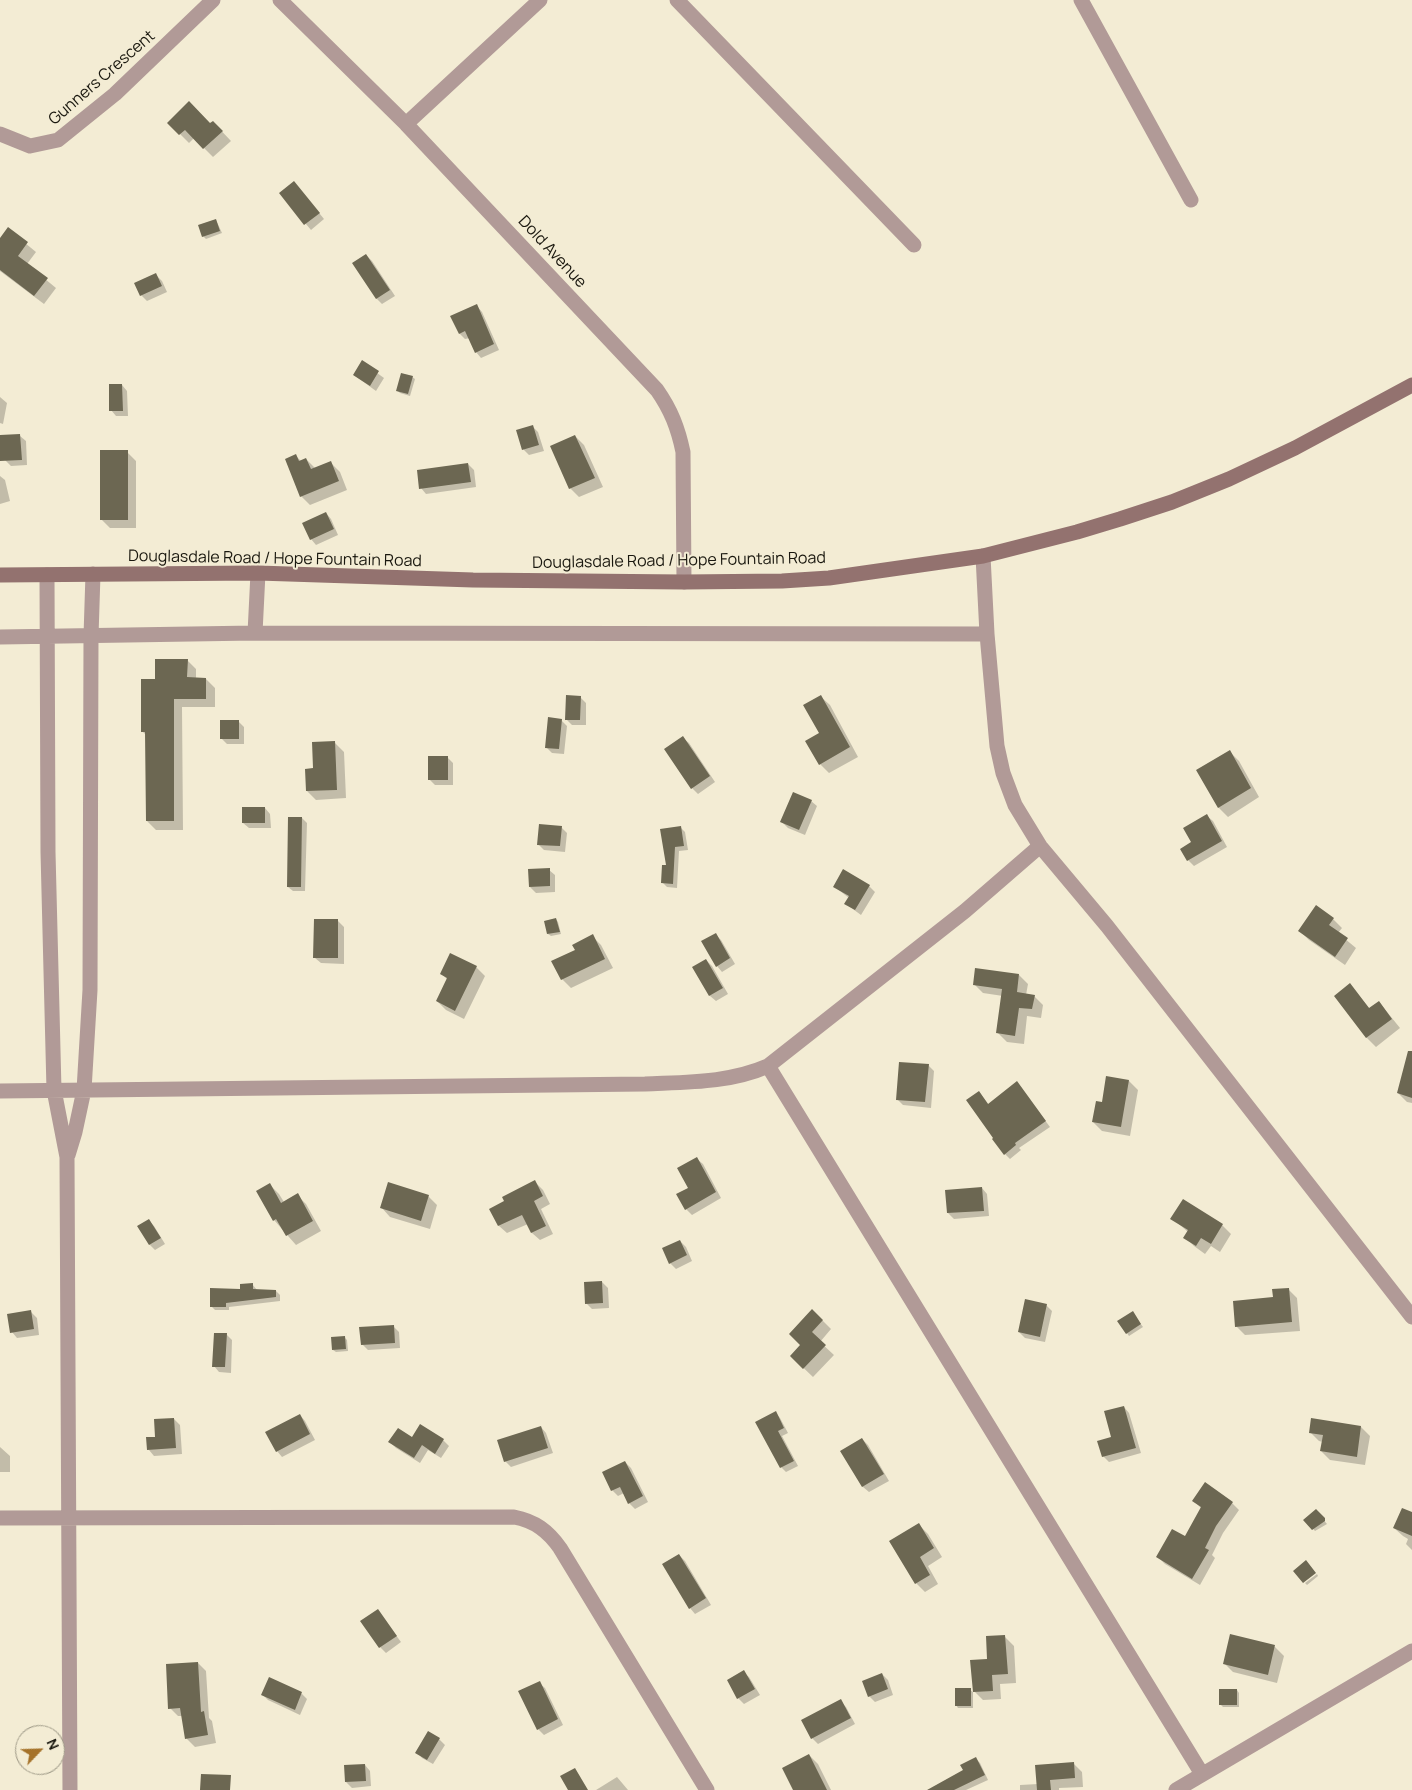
<!DOCTYPE html>
<style>
body{margin:0}
#map{position:relative;width:1412px;height:1790px;overflow:hidden;background:#f3ecd4;font-family:Manrope,sans-serif}
canvas{display:block}
.north{position:absolute;left:15px;top:1725px;width:50px;height:50px;box-sizing:border-box;background:#f3ecd4;border:1px solid #9c9785;border-radius:50%;rotate:66deg;font-size:14px;font-weight:700;line-height:20px;text-align:center;color:#19170e}
.north::after{content:'';display:block;margin:auto;width:18px;height:22px;background:#a57229;clip-path:polygon(50% 0,100% 100%,50% 72%,0 100%)}
</style>
<div id="map">
<canvas width="1412" height="1790"></canvas>
<div class="north">N</div>
</div>
<script>
const c = document.querySelector('canvas').getContext('2d');
c.lineJoin = 'round';
function fillPath(path, color) { c.fillStyle = color; c.fill(path, 'evenodd'); }
function stroke(path, color, width, dash) { c.strokeStyle = color; c.lineWidth = width; c.lineCap = dash ? 'butt' : 'round'; c.setLineDash(dash || []); c.stroke(path); }
function label(font, color, halo, rows, align = 'center') {
  c.font = font + ' Manrope,sans-serif'; c.lineWidth = 4; c.setLineDash([]); c.textBaseline = 'middle'; c.strokeStyle = halo; c.fillStyle = color; for (const [text, x, y, turn = 0] of rows) {
    c.save(); c.translate(x, y); c.rotate((+turn || 0) * Math.PI / 180); c.textAlign = isNaN(turn) ? turn : align; if (halo) c.strokeText(text, 0, 0); c.fillText(text, 0, 0); c.restore();
  }
}
fillPath(new Path2D(`
 M213,122L231,141L213,157L194,138L189,143L169,123L210,125Z
 M299,188L324,219L311,230L280,193Z
 M216,220L222,233L206,239L203,236Z
 M8,229L36,252L27,264L56,288L44,304L0,271V240Z
 M366,255L372,261L395,296L382,304L377,299L354,263Z
 M156,275L162,281L167,292L147,301L141,295Z
 M477,306L482,312L499,350L481,358L476,352L470,338L465,339L460,334L452,316Z
 M362,362L384,378L376,391L354,375Z
 M412,377L415,379L410,396L400,393L397,390Z
 M122,385L127,391L128,416H116L111,410Z
 M0,397L7,403L3,424L0,423Z
 M532,426L538,432L544,451L529,455L524,450L518,431Z
 M20,436L26,441L27,465L11,466L5,460Z
 M575,436L584,445L603,487L579,497L570,488Z
 M127,452L136,461V528H110L101,519Z
 M296,456L301,461L306,459L316,469L331,463L340,472L347,490L310,505L301,496Z
 M468,464L474,470L476,487L426,494L421,488Z
 M0,476L5,480L10,501L0,504Z
 M326,513L331,519L338,535L316,545L311,539Z
 M187,660L196,669V679H206L215,688V707H182L183,830H156L147,821L146,735L142,731L156,681Z
 M580,697L586,703V725H572L566,719Z
 M821,697L830,705L858,757L829,773L820,764Z
 M561,720L567,726L564,754L552,753L546,747Z
 M238,721L244,727V744H227L221,738Z
 M683,738L689,743L715,782L698,794L692,788Z
 M335,743L344,752L346,798L316,800L307,791L314,770Z
 M1230,752L1239,761L1259,797L1228,817L1219,808L1198,770Z
 M447,757L453,763V785H435L429,779Z
 M811,801L817,806L805,835L788,828L782,822Z
 M265,808L270,814L271,828H249L243,823Z
 M1207,816L1213,821L1227,847L1194,866L1188,860L1182,849L1193,843Z
 M302,818L307,823L305,891H293L288,887Z
 M561,827L567,833L565,852L544,850L538,844Z
 M681,828L685,832L688,850L679,851L677,888L667,887L662,882Z
 M549,870L555,875V892L536,893L530,887Z
 M869,886L875,892L861,915L846,904L849,898L835,887Z
 M556,919L558,922L561,934L551,936L548,934Z
 M1333,919L1342,928L1338,933L1356,948L1345,965L1309,940L1300,931Z
 M338,921L344,927V964L321,963L315,958Z
 M715,934L721,940L735,964L722,972L717,966Z
 M592,936L601,945L613,968L571,988L562,979Z
 M706,960L712,966L728,994L716,1001L710,996L694,968Z
 M476,967L485,976L464,1019L446,1010L437,1001L448,980L442,974Z
 M1019,975L1028,984L1026,995L1034,996L1043,1005L1041,1018L1027,1016L1024,1044L1007,1042L998,1033L1003,996L983,993L974,984Z
 M1350,985L1370,1009L1379,1002L1400,1028L1376,1047L1367,1038L1336,996Z
 M928,1065L934,1071L931,1108L903,1105L897,1099Z
 M1412,1077V1103L1407,1102L1398,1093Z
 M1107,1078L1129,1081L1138,1090L1130,1136L1102,1131L1093,1122L1103,1104Z
 M1017,1083L1050,1127L1019,1148L1021,1150L1010,1159L1005,1154L979,1092L989,1105Z
 M697,1159L703,1164L721,1198L692,1215L686,1209L678,1195L690,1188Z
 M535,1182L543,1190L550,1204L541,1209L553,1234L540,1240L532,1233L528,1224L507,1233L499,1226L505,1202Z
 M270,1185L279,1194L284,1202L297,1195L306,1204L321,1231L296,1245L274,1220L258,1191Z
 M982,1188L987,1194L989,1216L954,1219L948,1213Z
 M428,1196L437,1205L430,1229L390,1217L382,1208Z
 M1172,1218L1222,1225L1231,1234L1220,1252L1211,1246L1205,1254L1194,1246L1185,1237L1188,1232Z
 M149,1221L154,1226L165,1244L155,1250L150,1245L139,1227Z
 M680,1241L686,1247L692,1261L676,1269L670,1263Z
 M602,1282L608,1288L609,1308L592,1309L586,1303Z
 M252,1284L257,1290L276,1291L280,1295V1301L229,1307V1310H215L211,1306Z
 M1288,1289L1297,1298L1300,1331L1245,1335L1236,1326Z
 M1046,1305L1052,1311L1045,1342L1025,1338L1019,1332Z
 M812,1310L831,1329L820,1342L834,1355L813,1377L791,1356L802,1345Z
 M31,1312L37,1318L39,1335L17,1338L12,1332Z
 M1135,1316L1143,1327L1129,1336L1119,1322Z
 M393,1326L399,1332L400,1348L368,1350L362,1344Z
 M226,1334L232,1340L231,1373L219,1372L214,1366Z
 M345,1338L347,1340L348,1351L336,1352L333,1350Z
 M1124,1407L1129,1413L1141,1453L1109,1462L1103,1456L1113,1438Z
 M776,1413L780,1418L788,1433L782,1436L798,1466L786,1472L781,1467Z
 M300,1415L305,1421L315,1440L282,1457L277,1451Z
 M174,1419L180,1425L182,1454L154,1456L149,1450L156,1438Z
 M541,1427L546,1433L553,1453L511,1467L505,1461Z
 M1361,1427L1370,1436L1365,1465L1330,1460L1321,1451L1323,1442L1319,1441L1310,1432Z
 M412,1438L443,1440L449,1446L441,1458L428,1450L420,1463L396,1448L390,1442Z
 M862,1439L868,1445L889,1481L869,1492L863,1487L842,1451Z
 M0,1447L10,1456V1472H0Z
 M625,1462L631,1468L648,1502L635,1509L629,1503L624,1493L618,1496L612,1490Z
 M1193,1500L1232,1503L1239,1510L1223,1533L1212,1555L1215,1558L1200,1585L1165,1564L1158,1557L1185,1538L1201,1508Z
 M1316,1511L1327,1524L1315,1531L1305,1520Z
 M1412,1513V1550L1406,1544L1408,1539L1403,1536L1394,1528Z
 M919,1525L928,1534L942,1557L928,1566L938,1584L925,1592L916,1583Z
 M679,1555L685,1561L711,1605L695,1614L690,1608Z
 M1317,1574L1318,1576L1307,1585L1305,1583Z
 M378,1611L401,1642L386,1653L380,1647Z
 M1231,1635L1275,1647L1284,1656L1277,1683L1233,1672L1224,1663Z
 M1005,1637L1014,1646L1016,1683L1000,1684L1001,1699L983,1700L974,1691L989,1660Z
 M198,1663L206,1671L209,1718L212,1721L216,1743L195,1747L187,1739L183,1716H178L170,1708Z
 M743,1672L749,1677L760,1695L744,1704L738,1698L728,1680Z
 M882,1674L888,1680L893,1695L875,1702L869,1696Z
 M269,1679L302,1694L307,1699L300,1715L268,1700L262,1694Z
 M539,1683L545,1688L563,1725L544,1735L538,1729Z
 M970,1690L973,1692V1708H958L956,1705Z
 M1237,1690L1239,1693V1707H1223L1220,1704Z
 M840,1701L846,1707L855,1724L818,1744L812,1738L803,1721Z
 M439,1739L445,1745L433,1764L422,1758L417,1752Z
 M809,1755L818,1764L831,1790H794Z
 M976,1759L980,1763L988,1780L966,1790H941Z
 M1073,1763L1082,1772L1083,1787L1059,1788V1790H1020V1785L1038,1784Z
 M365,1765L370,1771L371,1786L352,1788L346,1782Z
 M617,1777L628,1790H596Z`), '#0003');
fillPath(new Path2D(`
 M189,101L210,123L213,121L223,131L203,149L185,130L179,135L167,123Z
 M294,181L320,213L304,225L279,193Z
 M216,219L220,231L202,237L198,225Z
 M8,227L28,242L18,256L48,278L34,296L0,270V238Z
 M366,254L390,290L376,299L352,263Z
 M156,273L162,286L140,296L134,283Z
 M477,304L494,344L475,353L465,331L459,334L450,316Z
 M362,360L379,371L370,386L353,375Z
 M401,373L413,376L408,394L396,391Z
 M109,384H122L123,411H109Z
 M533,425L539,445L522,450L516,430Z
 M20,434L22,460L0,461V435Z
 M575,435L595,478L569,489L550,446Z
 M100,450H128V520H100Z
 M296,454L299,461L306,458L311,469L331,461L339,481L300,497L285,459Z
 M468,463L471,482L419,489L417,470Z
 M326,512L334,529L310,540L302,523Z
 M155,659H188L187,677L206,678V699H174V821H146L145,732H141V679H155Z
 M566,695L581,696L580,720H565Z
 M821,695L850,747L819,765L805,741L819,733L803,705Z
 M548,717L562,719L559,749L545,748Z
 M220,720H239V739H220Z
 M683,736L710,776L691,789L664,749Z
 M335,741L337,790L306,791L305,769L313,768L312,742Z
 M1230,750L1251,788L1218,808L1196,770Z
 M428,756H448V780H428Z
 M793,792L812,800L799,830L780,822Z
 M242,807H265V823H242Z
 M1207,814L1222,841L1187,861L1180,849L1191,842L1183,828Z
 M288,817H302L301,887H287Z
 M539,824L562,826L560,846L537,845Z
 M681,826L684,846L675,847L673,884L661,883L662,865H666L660,829Z
 M550,868V886L529,887L528,869Z
 M843,869L870,885L855,910L844,904L849,896L833,887Z
 M1316,905L1334,918L1329,925L1348,938L1335,957L1298,931Z
 M556,918L560,932L547,934L544,921Z
 M314,919H338V958H313Z
 M716,933L730,958L716,967L701,941Z
 M593,934L605,959L561,980L551,961L575,950L572,945Z
 M450,953L477,966L455,1011L436,1001L447,978L440,974Z
 M706,959L723,988L709,996L692,967Z
 M975,968L1019,974L1017,992L1035,995L1032,1009L1019,1008L1015,1036L996,1033L1002,989L973,985Z
 M1350,983L1369,1008L1379,1001L1392,1019L1366,1038L1334,996Z
 M1408,1051H1412V1098L1397,1093Z
 M899,1062L929,1064L925,1102L896,1100Z
 M1106,1076L1129,1080L1121,1127L1092,1122L1096,1101L1102,1102Z
 M1017,1081L1046,1121L1015,1143L1016,1145L1004,1155L992,1139L993,1138L966,1100L979,1091L988,1104Z
 M697,1157L716,1192L685,1210L676,1194L688,1188L677,1168Z
 M535,1180L543,1196L534,1201L546,1226L531,1233L522,1215L498,1226L489,1209L504,1201L502,1197Z
 M388,1182L429,1195L421,1221L380,1208Z
 M270,1183L281,1203L298,1193L313,1221L286,1236L276,1219L273,1221L256,1191Z
 M982,1187L984,1211L947,1213L945,1190Z
 M1183,1199L1223,1224L1211,1244L1201,1238L1196,1246L1183,1238L1188,1230L1170,1219Z
 M149,1219L161,1238L149,1245L137,1226Z
 M680,1240L687,1255L669,1264L662,1248Z
 M602,1281L603,1303L585,1304L584,1282Z
 M253,1283V1289L276,1290V1297L226,1303V1307H210V1288L240,1289V1284Z
 M1289,1288L1292,1322L1235,1327L1233,1301L1273,1297L1272,1289Z
 M1025,1299L1047,1304L1040,1337L1018,1332Z
 M812,1309L823,1320L812,1332L826,1345L803,1369L790,1356L800,1345L789,1334Z
 M31,1310L34,1329L10,1333L7,1314Z
 M1133,1311L1141,1324L1126,1334L1117,1321Z
 M394,1325L395,1343L361,1345L359,1327Z
 M214,1333H227L225,1367H212Z
 M345,1336L346,1349L332,1350L331,1337Z
 M1124,1406L1136,1448L1102,1457L1097,1441L1111,1437L1104,1411Z
 M776,1411L784,1428L778,1431L794,1461L780,1468L755,1422Z
 M300,1414L310,1434L276,1452L265,1432Z
 M174,1418L176,1448L147,1450L146,1437H155L154,1419Z
 M1311,1418L1361,1426L1357,1457L1320,1451L1323,1435L1309,1433Z
 M420,1424L444,1439L435,1454L422,1445L414,1458L388,1442L398,1428L412,1437Z
 M541,1426L548,1448L504,1462L497,1440Z
 M862,1438L884,1474L862,1487L840,1451Z
 M625,1461L643,1496L628,1504L620,1487L611,1491L602,1472Z
 M1205,1482L1233,1502L1216,1526L1205,1548L1209,1550L1192,1579L1156,1557L1172,1529L1185,1536L1201,1507L1192,1501Z
 M1402,1508L1412,1512V1536L1393,1528Z
 M1316,1509L1325,1518V1521L1312,1530L1303,1520Z
 M919,1523L934,1548L920,1557L930,1575L915,1584L889,1541Z
 M679,1554L706,1598L689,1609L662,1564Z
 M1306,1560L1316,1573L1303,1583L1293,1571Z
 M378,1609L397,1636L379,1648L360,1621Z
 M1230,1634L1275,1645L1268,1675L1223,1664Z
 M1005,1635L1008,1674L992,1675L993,1691L973,1692L970,1660L987,1659L986,1636Z
 M198,1662L201,1712L204,1711L208,1735L185,1739L180,1708L168,1709L166,1664Z
 M744,1670L755,1689L737,1699L727,1680Z
 M882,1673L888,1689L868,1697L862,1681Z
 M269,1677L302,1692L295,1710L261,1695Z
 M540,1681L558,1719L537,1730L518,1691Z
 M955,1688H971V1706H955Z
 M1219,1689H1237V1705H1219Z
 M841,1699L851,1718L811,1739L801,1720Z
 M428,1731L440,1738L427,1760L415,1753Z
 M809,1754L827,1790H793L782,1768Z
 M976,1757L985,1775L954,1790H927L963,1770L960,1765Z
 M1074,1762L1075,1778L1050,1780L1051,1790H1037L1035,1765Z
 M365,1764L366,1781L345,1782L344,1765Z
 M575,1768L588,1790H568L560,1776Z
 M201,1774L231,1775L230,1790H200Z`), '#6c6752');
stroke(new Path2D(`
 M280,0L406,124L657,390C671,410 678,428 683,452L684,582
 M677,0L914,245
 M1081,0L1191,200
 M406,124L540,0
 M0,134L30,146L58,140L115,94L213,0
 M983,556L987,634L997,746L1003,773L1015,805L1040,846L1107,926L1412,1317
 M47,575L48,852L54,1090L67,1157L70,1790
 M255,633L987,634
 M0,637L255,633L258,573
 M768,1066L1202,1774
 M0,1091L645,1084C687,1082 729,1083 768,1066L965,911L1040,846
 M68,1155L75,1132L84,1090L90,990L91,636L93,574
 M0,1518L514,1517C535,1521 548,1531 560,1548L707,1790
 M1176,1790L1412,1651`), '#b19a97', 15);
stroke(new Path2D(`
 M0,575L258,573L473,580L684,582L782,581L829,578L983,556L1077,532L1120,519L1172,502L1229,479L1295,448L1412,385`), '#93726f', 15);
label('16px', '#19170e', '#f3ecd4', [
 ["Gunners Crescent",102,78,-41],
 ["Dold Avenue",552,252,47],
 ["Douglasdale Road / Hope Fountain Road",275,559,1],
 ["Douglasdale Road / Hope Fountain Road",679,561,-1]
]);
</script>
